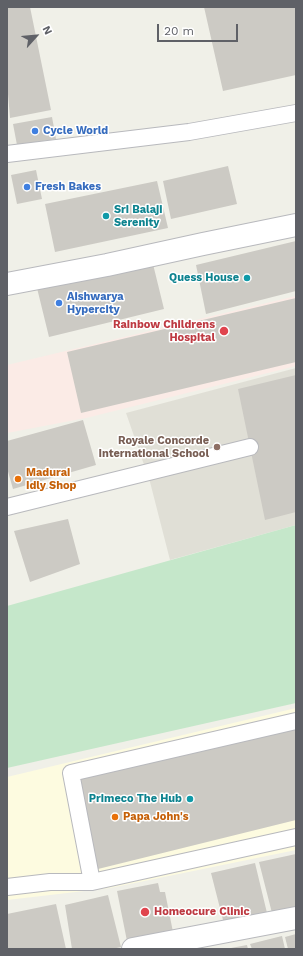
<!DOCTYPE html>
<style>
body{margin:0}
#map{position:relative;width:303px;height:956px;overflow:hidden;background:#f0f0e8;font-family:"Work Sans",sans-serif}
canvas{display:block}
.frame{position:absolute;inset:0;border:8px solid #5f6167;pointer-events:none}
.north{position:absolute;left:16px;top:16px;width:40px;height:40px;-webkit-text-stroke:3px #fff;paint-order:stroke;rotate:63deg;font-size:11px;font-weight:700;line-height:16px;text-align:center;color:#5f6167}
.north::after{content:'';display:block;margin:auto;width:14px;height:18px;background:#5f6167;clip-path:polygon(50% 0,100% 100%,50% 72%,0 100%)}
.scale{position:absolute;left:157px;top:24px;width:81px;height:18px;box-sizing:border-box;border:2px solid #5f6167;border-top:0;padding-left:5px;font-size:12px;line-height:14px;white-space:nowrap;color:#5f6167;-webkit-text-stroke:3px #fff;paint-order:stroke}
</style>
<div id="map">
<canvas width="303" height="956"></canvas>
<div class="frame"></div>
<div class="north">N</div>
<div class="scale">20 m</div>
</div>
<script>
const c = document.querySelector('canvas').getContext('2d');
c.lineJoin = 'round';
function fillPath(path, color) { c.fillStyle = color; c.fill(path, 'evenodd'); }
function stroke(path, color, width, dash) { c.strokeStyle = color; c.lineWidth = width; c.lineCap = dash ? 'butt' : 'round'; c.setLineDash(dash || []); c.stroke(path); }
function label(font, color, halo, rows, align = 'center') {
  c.font = font + ' "Work Sans",sans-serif'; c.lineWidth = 3; c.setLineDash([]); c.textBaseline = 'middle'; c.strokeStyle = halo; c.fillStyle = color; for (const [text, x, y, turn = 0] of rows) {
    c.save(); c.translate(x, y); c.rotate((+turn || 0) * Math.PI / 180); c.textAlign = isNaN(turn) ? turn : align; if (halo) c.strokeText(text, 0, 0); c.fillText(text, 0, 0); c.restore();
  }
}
fillPath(new Path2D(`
 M296,708V850L110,888L7,900V777Z`), '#fdfbe0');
fillPath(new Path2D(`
 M296,368V525L170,560L150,482L126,413Z`), '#e0dfd6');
fillPath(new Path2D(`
 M296,296V366L86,418L7,433V365Z`), '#fbebe6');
fillPath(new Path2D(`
 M296,525V703L7,768V606Z`), '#c5e7ca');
fillPath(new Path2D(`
 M7,7H30L51,110L10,118L7,82Z
 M204,7H296V75L223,91Z
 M52,117L56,139L17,145L13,124Z
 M228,166L237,204L171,219L163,181Z
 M36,170L42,199L17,204L11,175Z
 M157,181L168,228L55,252L45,204Z
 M296,241V291L206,314L196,265Z
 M152,260L164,309L49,337L37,288Z
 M296,298V362L81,413L67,352Z
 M296,375V512L265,520L238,389Z
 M83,420L96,465L13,489L7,468V441Z
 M68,519L80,564L30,582L14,531Z
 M296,726V820L98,869L79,777Z
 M296,854V907L272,913L259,862Z
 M255,863L267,913L224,924L211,873Z
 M158,883L160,892H165L173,932L127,941L117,891Z
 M108,895L121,947L112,949H72L65,905Z
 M56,904L66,949H7V914Z
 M296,934V949H288L285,937Z
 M282,936L285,949H252L250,944Z
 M247,945L248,949H231V948Z`), '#cccac4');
const lane = new Path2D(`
 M7,154L189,132L296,113
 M7,507L250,447
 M92,882L71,773L296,721
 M7,887L50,882H92L296,837`);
const street = new Path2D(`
 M7,284L107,265L203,244L296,225
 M133,949L296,918`);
stroke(lane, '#b8b9bd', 18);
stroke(street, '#b8b9bd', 24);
stroke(lane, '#fff', 16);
stroke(street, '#fff', 22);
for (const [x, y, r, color] of [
 [35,131,4,"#3f7fe0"],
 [27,187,4,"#3f7fe0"],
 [106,216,4,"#0f9aa8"],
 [247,278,4,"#0f9aa8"],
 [59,303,4,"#3f7fe0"],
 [224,331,5,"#e0444e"],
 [217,447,4,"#8d6e63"],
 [18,479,4,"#e8710a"],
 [190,799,4,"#0f9aa8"],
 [115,817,4,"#e8710a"],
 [145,912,5,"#e0444e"]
]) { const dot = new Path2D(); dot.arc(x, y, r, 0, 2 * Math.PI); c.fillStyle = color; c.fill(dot); stroke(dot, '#fff', 1.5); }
label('bold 11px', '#366cbe', '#fff', [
 ["Cycle World",43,131],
 ["Fresh Bakes",35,187],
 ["Aishwarya",67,297],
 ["Hypercity",67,310]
], 'left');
label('bold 11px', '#0d838f', '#fff', [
 ["Sri Balaji",114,210,"left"],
 ["Serenity",114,223,"left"],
 ["Quess House",239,278],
 ["Primeco The Hub",182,799]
], 'right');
label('bold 11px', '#be3a42', '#fff', [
 ["Rainbow Childrens",215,325],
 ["Hospital",215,338],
 ["Homeocure Clinic",154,912,"left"]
], 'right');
label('bold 11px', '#785e54', '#fff', [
 ["Royale Concorde",209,441],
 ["International School",209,454]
], 'right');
label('bold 11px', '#c56008', '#fff', [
 ["Madurai",26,473],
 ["Idly Shop",26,486],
 ["Papa John's",123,817]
], 'left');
</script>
